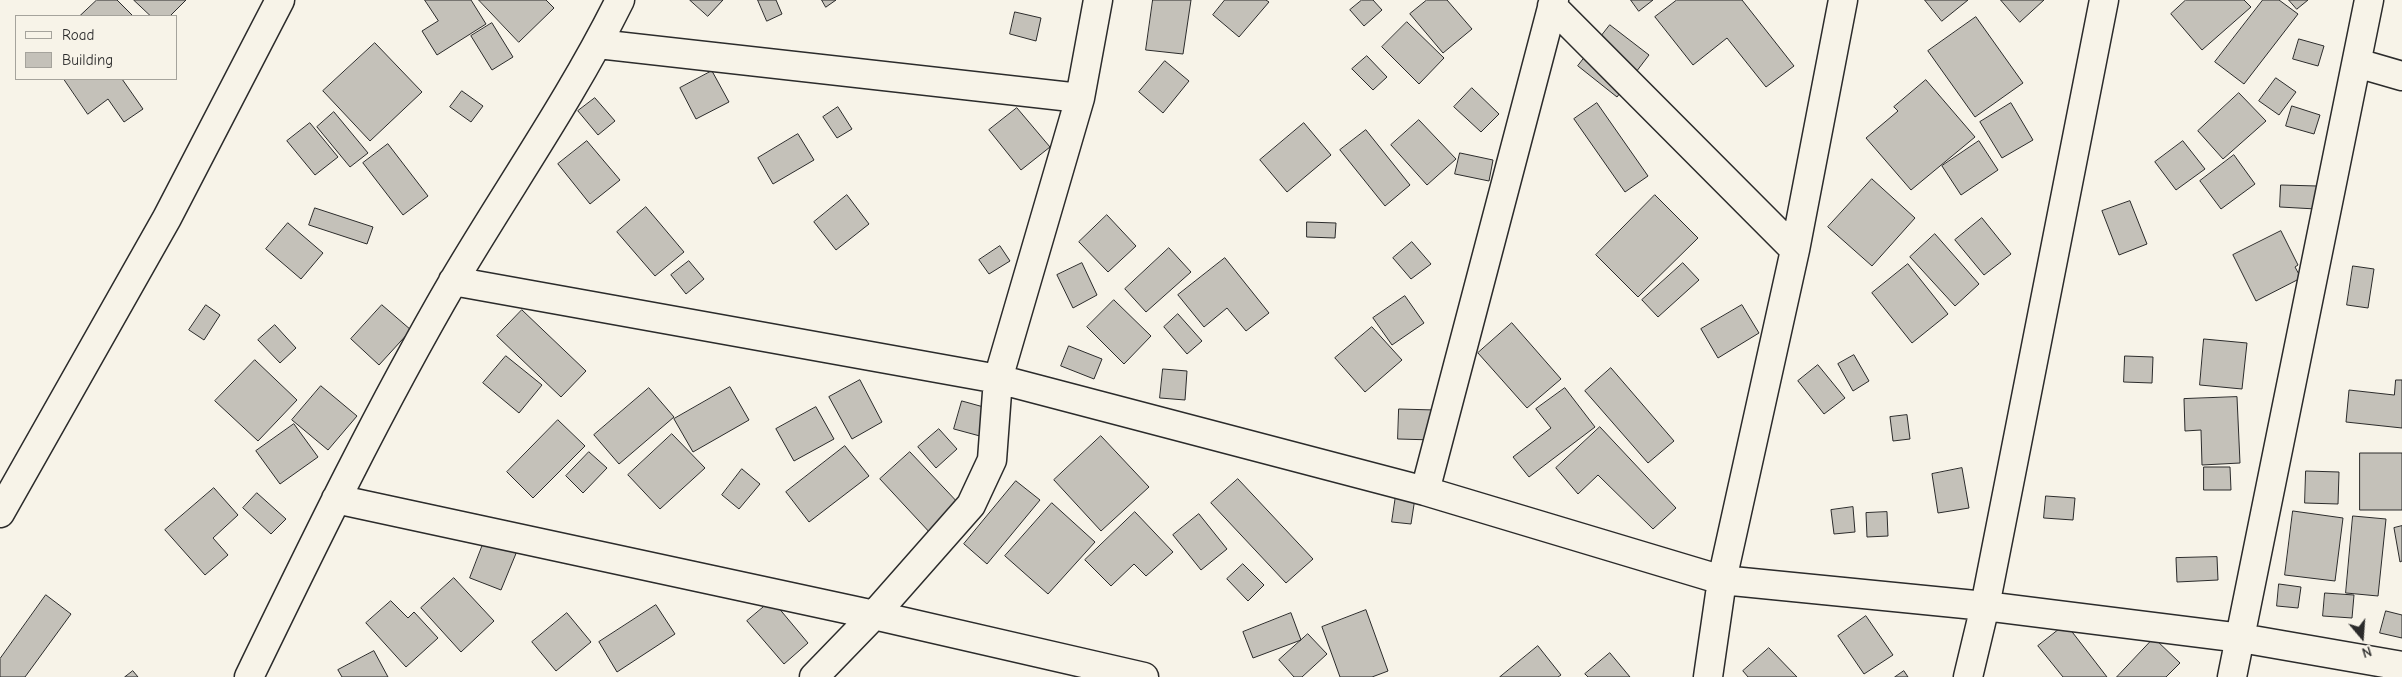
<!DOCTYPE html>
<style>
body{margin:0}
#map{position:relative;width:2402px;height:677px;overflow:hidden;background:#f7f3e8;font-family:"Comic Neue",sans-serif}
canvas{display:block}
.legend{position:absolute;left:15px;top:15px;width:162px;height:65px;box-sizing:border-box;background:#f7f3e8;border:1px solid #a5a39c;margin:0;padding:6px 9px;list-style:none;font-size:15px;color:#2b2b2b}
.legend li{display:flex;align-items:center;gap:10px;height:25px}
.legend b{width:25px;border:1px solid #a5a39c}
.north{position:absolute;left:2337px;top:612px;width:50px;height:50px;-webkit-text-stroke:4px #f7f3e8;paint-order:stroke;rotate:162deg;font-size:14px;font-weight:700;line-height:20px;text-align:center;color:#2b2b2b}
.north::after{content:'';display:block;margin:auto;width:18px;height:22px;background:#2b2b2b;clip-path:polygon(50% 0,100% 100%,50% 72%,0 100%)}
</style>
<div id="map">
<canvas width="2402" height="677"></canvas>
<ul class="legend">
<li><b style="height:6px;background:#f7f3e8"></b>Road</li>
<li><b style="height:14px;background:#c4c1b9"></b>Building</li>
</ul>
<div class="north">N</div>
</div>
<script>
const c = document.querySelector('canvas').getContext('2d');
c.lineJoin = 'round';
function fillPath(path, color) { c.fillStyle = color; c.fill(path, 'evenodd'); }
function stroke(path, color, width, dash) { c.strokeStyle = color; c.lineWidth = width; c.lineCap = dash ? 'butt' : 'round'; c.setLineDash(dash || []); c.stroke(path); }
const building = new Path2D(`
 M97,0H117L133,16H80Z
 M134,0H186L170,16H151Z
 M425,0H471L486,24L437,55L422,31L438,21Z
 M479,0H546L554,8L519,42Z
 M690,0H723L708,16Z
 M758,0H776L782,14L767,21Z
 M822,0H836L826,7Z
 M1153,0H1191L1183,54L1146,50Z
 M1225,0H1266L1269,2L1239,37L1213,15Z
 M1362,0H1373L1382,10L1364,26L1350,10Z
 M1427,0H1447L1472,29L1443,53L1410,14Z
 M1631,0H1653L1639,11Z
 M1677,0H1742L1794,66L1766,87L1727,38L1693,65L1655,17Z
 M1925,0H1968L1942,21Z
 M2001,0H2044L2020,22Z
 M2186,0H2244L2251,7L2202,50L2171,14Z
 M2263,0H2279L2298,14L2244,84L2215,62Z
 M2289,0H2308L2297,9Z
 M1015,12L1041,18L1036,41L1010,34Z
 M1976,17L2023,83L1975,117L1928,51Z
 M1407,22L1444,58L1419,84L1382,47Z
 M492,23L513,57L492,70L471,36Z
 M1610,25L1649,55L1617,97L1578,66Z
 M2299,39L2324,46L2318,66L2293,59Z
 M375,43L422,92L370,141L323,91Z
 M1367,56L1387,77L1373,90L1352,69Z
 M1165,61L1189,81L1163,113L1139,92Z
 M712,71L729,102L696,119L680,88Z
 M2276,78L2296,92L2279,115L2259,101Z
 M64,79H122L143,109L124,122L108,99L88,114Z
 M1926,80L1975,137L1911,190L1866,138L1898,111L1894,107Z
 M1472,88L1499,114L1481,132L1454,107Z
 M462,91L483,106L471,122L450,107Z
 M2239,93L2266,121L2223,159L2198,131Z
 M595,98L615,121L598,135L578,111Z
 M1597,103L1648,176L1625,192L1574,119Z
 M2011,103L2033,140L2002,158L1980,122Z
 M2292,106L2320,115L2314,134L2286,126Z
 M838,107L852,129L837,138L823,117Z
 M1017,108L1050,147L1021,170L989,130Z
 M334,112L368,153L350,167L317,127Z
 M1419,120L1456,159L1427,185L1391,145Z
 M310,123L338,157L315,175L287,141Z
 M1304,123L1331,155L1287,192L1260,160Z
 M1366,130L1410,185L1385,206L1340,150Z
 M798,134L814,160L773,184L758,158Z
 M587,141L620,180L590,204L558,164Z
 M1979,141L1998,170L1961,195L1942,166Z
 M2183,141L2205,169L2176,190L2155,162Z
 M388,144L428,196L403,215L363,163Z
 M1460,153L1493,160L1489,181L1455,174Z
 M2234,155L2255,184L2221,209L2200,181Z
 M1872,179L1915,218L1872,266L1828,227Z
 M2281,185L2317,186L2316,209L2280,207Z
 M847,195L869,224L836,250L814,222Z
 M1655,195L1698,238L1638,297L1596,255Z
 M2130,201L2147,244L2119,255L2102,211Z
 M646,207L684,252L655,276L617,232Z
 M315,208L373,227L367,244L309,225Z
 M1107,215L1136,246L1108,272L1079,242Z
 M1982,218L2011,254L1984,275L1955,240Z
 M1307,222L1336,223L1335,238L1307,237Z
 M288,223L323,253L301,279L266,249Z
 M2281,231L2298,265L2295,267L2301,278L2256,301L2233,255Z
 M1935,234L1979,284L1955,306L1910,257Z
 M1412,242L1431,264L1411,279L1393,258Z
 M1000,246L1010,261L989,274L979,260Z
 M1169,248L1191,272L1146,312L1125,289Z
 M1225,258L1269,313L1246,331L1227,308L1204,327L1178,295Z
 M689,261L704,279L686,294L671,275Z
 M1082,263L1097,295L1073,308L1057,275Z
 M1683,263L1699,280L1658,317L1642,300Z
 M1908,264L1948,314L1912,343L1872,293Z
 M2353,266L2374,269L2368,308L2347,305Z
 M1405,296L1424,323L1392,345L1373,318Z
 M1114,300L1151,336L1124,364L1087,327Z
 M206,305L220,315L204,340L189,330Z
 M382,305L411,330L379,365L351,339Z
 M1742,305L1759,333L1718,358L1701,329Z
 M522,310L586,371L561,397L497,336Z
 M1178,314L1202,341L1187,354L1164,327Z
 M1512,323L1561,379L1527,408L1478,353Z
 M275,325L296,348L280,363L258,340Z
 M1372,327L1402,360L1365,392L1335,358Z
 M2204,339L2247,343L2242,389L2200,385Z
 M1069,346L1102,359L1094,379L1061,366Z
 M1854,355L1869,381L1853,391L1838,364Z
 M506,356L542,385L519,413L483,383Z
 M2125,356L2153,357L2152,383L2124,382Z
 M255,360L297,400L258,441L215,401Z
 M1818,365L1845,398L1824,414L1798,381Z
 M1611,368L1674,441L1648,463L1585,391Z
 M1163,369L1187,371L1185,400L1160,398Z
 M860,380L882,422L852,439L829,397Z
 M2396,380H2402V428L2346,422L2349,390L2394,395Z
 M321,386L357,416L328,450L292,420Z
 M730,387L749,420L693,452L674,419Z
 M649,388L674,417L619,464L594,435Z
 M1565,388L1595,427L1529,477L1513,457L1551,428L1536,409Z
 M2237,397L2240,463L2202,465L2201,430L2185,431L2184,399Z
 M962,401L998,411L991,439L954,429Z
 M816,407L834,439L794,461L776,429Z
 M1399,409L1435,410L1434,440L1398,439Z
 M1907,415L1910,439L1893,441L1890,417Z
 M558,420L585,446L533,498L507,472Z
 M294,424L318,457L280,484L256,451Z
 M1600,427L1676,508L1653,529L1598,475L1578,494L1556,468Z
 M939,429L957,449L936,468L918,447Z
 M672,434L705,468L660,509L628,475Z
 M1101,436L1149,487L1101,531L1054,480Z
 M845,446L869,476L809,522L786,492Z
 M589,452L607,468L583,493L566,476Z
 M910,452L962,507L932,535L880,479Z
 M2360,453H2402V510H2360Z
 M2204,467H2230L2231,490H2204Z
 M1962,468L1969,508L1938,513L1932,474Z
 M742,469L760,484L739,509L722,495Z
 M2306,471L2339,472L2338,504L2305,503Z
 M1238,479L1313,559L1286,583L1211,503Z
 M1016,481L1040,500L987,564L964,544Z
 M214,488L238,515L213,538L228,555L205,575L165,530Z
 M257,493L286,519L271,534L243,508Z
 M1396,495L1415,498L1411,524L1392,522Z
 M2046,496L2075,498L2073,520L2044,518Z
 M1052,503L1095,542L1048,594L1005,556Z
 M1853,507L1855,532L1834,534L1831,510Z
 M2293,511L2343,518L2335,581L2285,575Z
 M1135,512L1173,552L1146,576L1134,564L1111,586L1085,560Z
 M1887,512L1888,536L1867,537L1866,513Z
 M1199,514L1227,549L1201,570L1173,535Z
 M2353,516L2386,519L2378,596L2346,593Z
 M2402,526V561L2400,562L2394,528Z
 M485,539L517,551L501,590L470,578Z
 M2217,557L2218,580L2177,582L2176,558Z
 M1243,564L1264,585L1248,601L1227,579Z
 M454,578L494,621L461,652L421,608Z
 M2279,584L2301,587L2298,608L2277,606Z
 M2325,593L2354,595L2352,618L2323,616Z
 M46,595L71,614L25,677H0V659Z
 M772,600L808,643L784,664L747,621Z
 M391,601L408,618L414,612L438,638L406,667L366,623Z
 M656,605L675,634L617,672L599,642Z
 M1366,610L1388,671L1372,677H1340L1322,627Z
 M2386,611L2402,615V638L2380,633Z
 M567,613L591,642L556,671L532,642Z
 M1291,613L1301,640L1253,658L1243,632Z
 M1866,616L1893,655L1864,674L1838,636Z
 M2066,624L2107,677H2063L2038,646Z
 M1308,634L1327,654L1302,677H1294L1279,660Z
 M2154,638L2180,663L2166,677H2117Z
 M1538,646L1561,675L1558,677H1500Z
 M1769,648L1797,677H1748L1743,671Z
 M374,651L388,677H342L338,670Z
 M1610,653L1630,677H1588L1585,674Z
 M133,671L138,677H125Z
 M1904,671L1908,677H1895Z`);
fillPath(building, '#c4c1b9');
stroke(building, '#2b2b2b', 1);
const minor = new Path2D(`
 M1552,6L1795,250
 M598,44L1080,98
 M2357,63L2402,76
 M453,281L998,379L1425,491L1722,580L1985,606L2241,638L2402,666
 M1425,491L1554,0
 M336,499L874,615L1144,677
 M0,513L167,218L280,0
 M249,677C314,543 379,409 454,280C509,187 572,97 620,0
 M814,677L874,615L971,505L992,460L998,379L1080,98L1098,0
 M1708,677L1722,580L1795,250L1843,0
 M1968,677L1985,606L2104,0
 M2232,677L2369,0`);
stroke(minor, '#2b2b2b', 31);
stroke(minor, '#f7f3e8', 28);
</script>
